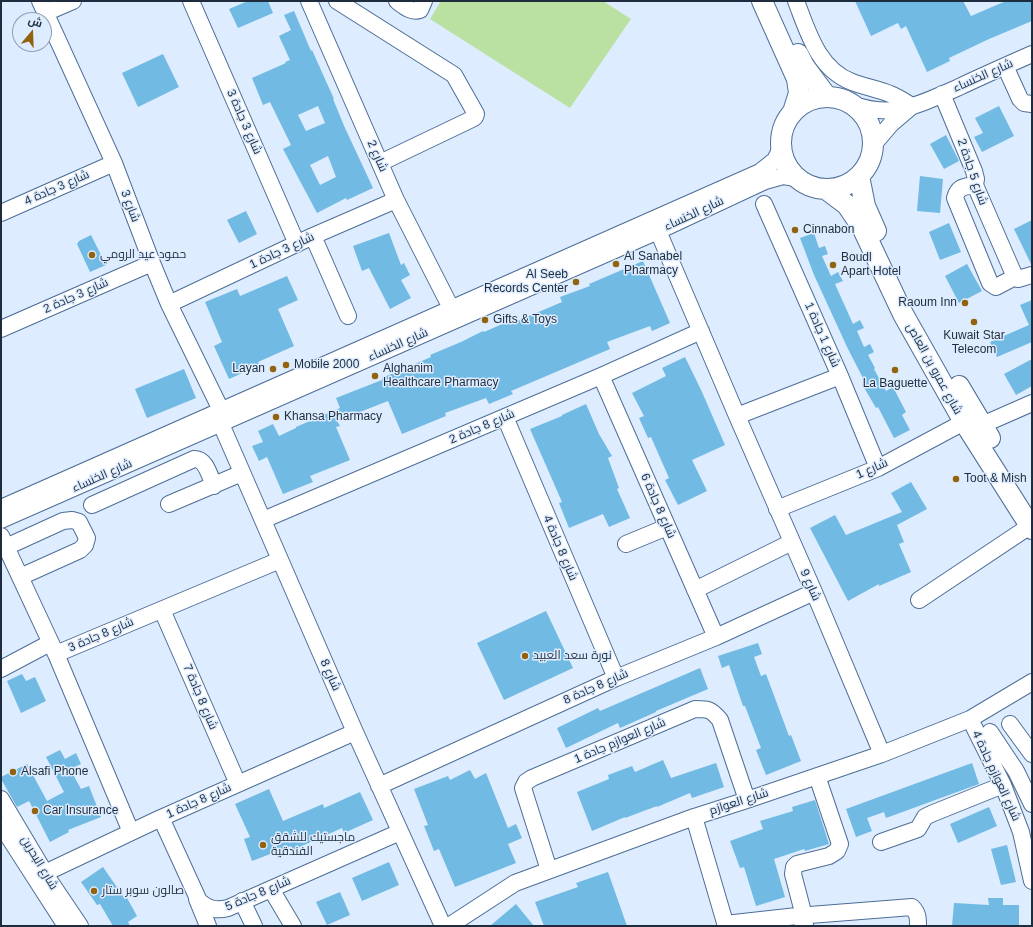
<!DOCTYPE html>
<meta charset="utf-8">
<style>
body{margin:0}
#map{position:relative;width:1033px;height:927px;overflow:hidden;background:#ddecfe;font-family:Arial,Cairo,sans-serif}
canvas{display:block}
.frame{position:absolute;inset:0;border:2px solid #1e2c3d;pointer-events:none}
.north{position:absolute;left:12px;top:12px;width:40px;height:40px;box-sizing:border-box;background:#ddecfe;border:1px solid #919fb1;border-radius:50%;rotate:19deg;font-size:11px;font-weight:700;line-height:16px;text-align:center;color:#1e2c3d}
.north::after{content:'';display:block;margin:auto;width:14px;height:18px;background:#92620f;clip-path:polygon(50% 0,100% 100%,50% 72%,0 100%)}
</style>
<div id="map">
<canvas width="1033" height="927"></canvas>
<div class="frame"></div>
<div class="north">ش</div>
</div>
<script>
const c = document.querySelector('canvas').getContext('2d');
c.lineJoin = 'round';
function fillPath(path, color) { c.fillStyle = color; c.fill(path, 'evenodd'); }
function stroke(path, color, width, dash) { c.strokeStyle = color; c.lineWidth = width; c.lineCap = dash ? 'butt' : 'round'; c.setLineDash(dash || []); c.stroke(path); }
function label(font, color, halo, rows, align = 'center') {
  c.font = font + ' Arial,Cairo,sans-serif'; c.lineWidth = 3; c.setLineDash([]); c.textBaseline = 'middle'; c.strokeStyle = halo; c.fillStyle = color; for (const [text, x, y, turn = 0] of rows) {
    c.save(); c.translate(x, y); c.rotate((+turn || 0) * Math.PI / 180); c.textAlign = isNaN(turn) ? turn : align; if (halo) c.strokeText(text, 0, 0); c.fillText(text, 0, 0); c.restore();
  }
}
fillPath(new Path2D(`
 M441,1H603L631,19L570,108L430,19Z`), '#bae1a2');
fillPath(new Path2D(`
 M248,1H268L273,13L238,28L229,9Z
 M855,1H963L971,16L1006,1H1032V21L989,39L949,58L950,61L927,72L906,26L901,29L898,23L871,36Z
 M294,11L311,51L312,50L334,99H333L345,128L373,188L347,200L346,198L317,213L283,149L291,145L270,102L263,105L252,78L286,63L285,62L290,60L279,36L291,30L284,15ZM318,106L325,123L306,131L298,115ZM328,156L336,177L320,185L310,165Z
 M163,54L179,87L138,107L122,73Z
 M999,106L1014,136L982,152L974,137L983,133L975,118Z
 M946,135L959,161L944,169L930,144Z
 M920,176L943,179L940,213L917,211Z
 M246,211L257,234L239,243L227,220Z
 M1032,220V266L1014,229Z
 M949,223L961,252L940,260L929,232Z
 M389,233L401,265L404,263L410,275L401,280L411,298L390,309L369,268L362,271L353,246Z
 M814,233L819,248L825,246L828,254L822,256L831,276L838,272L843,281L835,284L853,324L860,320L864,328L857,331L864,347L870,344L874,352L868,355L875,368L874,369L886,391L893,387L906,412L902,415L910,430L894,438L878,407L876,408L862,384L865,382L848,349L814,275L800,238Z
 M91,235L106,265L90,272L77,244L79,241Z
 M643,261L670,323L652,331L650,326L607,342L610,349L511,391L513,394L489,404L486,398L445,413L446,416L402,434L388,401L337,421L340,426L336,427L350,460L310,476L313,482L283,494L267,457L259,461L252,446L263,442L258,431L273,424L279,436L296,428V427L340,408L336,398L382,380V378L431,357L430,355L461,342L483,331L484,332L514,319L515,322L562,302L560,297L590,286L589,284Z
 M967,264L982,291L959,303L945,276Z
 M287,276L298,300L278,309L294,346L258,362L260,365L229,379L214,346L222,342L205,302L237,289L240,296Z
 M1032,300V342L997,357L990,342L1029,325L1020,305Z
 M685,357L702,392L725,445L692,460L707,491L678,505L665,480L669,478L651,437L648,438L639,418L644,416L632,393L666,376L662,368Z
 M1032,359V386L1016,395L1004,374Z
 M184,369L196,398L147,418L135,389Z
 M586,404L599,434L612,456L608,458L619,488L617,489L630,518L609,527L603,514L569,528L559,503L562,502L530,429L562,416V415Z
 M911,482L927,509L897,525L904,542L899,544L911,572L879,586V584L848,601L810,528L835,515L846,535L902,512L891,493Z
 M546,611L573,668L504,700L477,643Z
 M758,643L762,654L754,657L761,676L766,674L789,736L791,735L801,761L766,775L756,750L761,748L745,706H743L729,665L722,668L718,656Z
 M700,668L708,689L656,711V712L620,728L618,723L566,748L557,728L598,708L600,711Z
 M22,674L26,681L35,677L46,701L21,713L7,681Z
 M60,750L65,759L76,753L81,764L70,769L81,789L89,786L101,817L68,830L69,832L50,842L29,801L17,807L1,779V777L27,764L47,801L64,792L46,757Z
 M663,760L671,778L716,763L724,787L692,798L690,793L657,807V806L625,818V817L592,831L577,792L609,779L608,775L632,766L635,772Z
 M972,763L979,784L886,818L884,812L867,818L872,831L856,837L846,809Z
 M470,770L475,779L486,773L508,828L516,824L522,838L508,844L516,863L455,887L439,849L434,851L424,826L428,825L414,789L448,776L450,780Z
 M269,789L283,821L323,804L324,808L360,792L373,820L344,833L342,828L293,850L291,846L252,861L244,839L250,837L235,804Z
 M815,800L829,844L805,851L804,849L774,859L785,897L756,906L744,867L740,868L730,841L763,829L760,821L793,811L792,807Z
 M989,807L997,826L958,843L950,824Z
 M1007,845L1016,882L1001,885L991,849Z
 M389,862L399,885L362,901L352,878Z
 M103,867L125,899L127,898L137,916L128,922L130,926H113L100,904L97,905L81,882Z
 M608,872L627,926H544L535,902L578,887L576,883Z
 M340,892L350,915L327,925L316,902Z
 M988,898H1003V905H1019V926H952L954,903L989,905Z
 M516,904L534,926H490Z`), '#70bae3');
const minor = new Path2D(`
 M40,1L114,163L152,263L169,304L221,410
 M191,1L297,244
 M309,1L396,200L451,308
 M337,1L454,75L476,114L475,117L472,119L380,163
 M397,1C404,6 411,13 420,10L424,1
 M796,1C808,32 818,69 852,82C865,87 878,89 890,94C898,97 905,102 912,106
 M45,13L73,1
 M1005,66L1020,99L1024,103L1032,104
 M942,94L974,171L976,179L975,185L1015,277L1018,279L1032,275
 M851,104C866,109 881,112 896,110C917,107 938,96 957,88C982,76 1007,65 1032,54
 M873,145L891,124L911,107
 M975,185C964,187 958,186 955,198L990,283L996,287L1015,277
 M764,204L840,376L878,468
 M1,213L114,163
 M658,231L737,416L814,592L882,754
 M313,236L348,316
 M169,304L313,236L396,200
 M1,329L152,263
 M601,376L716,637
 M737,416L840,376
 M505,417L616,678
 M221,424L355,732L443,926
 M982,425L1032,403
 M169,504L242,473
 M92,505L194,459C206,458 210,477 214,486
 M1,508L760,172L775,160L781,148
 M777,509L878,468L964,422
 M1,520L658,231L765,181L783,176L796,178
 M263,520L601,376L701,331
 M1,536L56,654
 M626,544L667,527
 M6,547L63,521L72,520L79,522L87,538L85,545L80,550L20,577
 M695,590L792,542
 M919,600L1030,526
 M162,610L238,784
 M1,669L50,643
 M970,719L1003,785L1021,832L1032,881
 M1010,724L1032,754
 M990,732L1016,771L1032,804
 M379,786L616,678L716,637L814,592
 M1,799L51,883L80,926
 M694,817L726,926
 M161,818L199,901C208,909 216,911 228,908L400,832
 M1,825L66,926
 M131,832L56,654L280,560
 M881,842L918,829L925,817L931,814L1003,785
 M549,870L523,788L526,782L532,778L695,709C708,709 711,709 720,720L747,800
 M45,873L161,818L355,732
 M271,889L293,926
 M197,899L208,926
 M242,901L254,926
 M797,916L912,907C918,913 918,918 918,926
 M804,916L793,874L794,867L797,864L829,856L837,851L840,844L817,776
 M725,924L797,916L805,923
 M449,926L515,883L694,817L747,800L882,754L970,719L1032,682`);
const major = new Path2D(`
 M762,1L797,79L799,93L793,112
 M798,54L804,66L827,97
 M781 143a46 46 0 1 1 92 0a46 46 0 1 1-92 0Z
 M859,176L865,206L876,231
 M827,190L847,205L862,227L903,314L964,422L1032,529
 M959,386L990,438`);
stroke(minor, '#4d6e96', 18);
stroke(major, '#4d6e96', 22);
stroke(minor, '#fff', 16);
stroke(major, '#fff', 20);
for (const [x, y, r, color] of [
 [795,230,4,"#92620f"],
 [92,255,4,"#92620f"],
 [616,264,4,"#92620f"],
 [833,265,4,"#92620f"],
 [576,282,4,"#92620f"],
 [965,303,4,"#92620f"],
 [485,320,4,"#92620f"],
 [974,322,4,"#92620f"],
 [286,365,4,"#92620f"],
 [273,369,4,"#92620f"],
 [895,370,4,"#92620f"],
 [375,376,4,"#92620f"],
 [276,417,4,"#92620f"],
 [956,479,4,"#92620f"],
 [525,656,4,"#92620f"],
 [13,772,4,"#92620f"],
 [35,811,4,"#92620f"],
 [263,845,4,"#92620f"],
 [94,891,4,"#92620f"]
]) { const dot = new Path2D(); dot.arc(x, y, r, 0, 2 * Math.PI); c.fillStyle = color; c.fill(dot); stroke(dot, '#ddecfe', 1.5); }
label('12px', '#1e2c3d', '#ddecfe', [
 ["شارع الخنساء",983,76,-24],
 ["شارع 3 جادة 3",244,122,66],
 ["شارع 2",377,156,66],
 ["شارع 5 جادة 2",972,172,71],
 ["شارع 3 جادة 4",57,188,-24],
 ["شارع 3",130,206,69],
 ["شارع الخنساء",694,214,-25],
 ["شارع 3 جادة 1",282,251,-25],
 ["شارع 3 جادة 2",76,296,-24],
 ["شارع 1 جادة 1",822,335,66],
 ["شارع الخنساء",398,345,-24],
 ["شارع عمرو بن العاص",934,369,61],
 ["شارع 8 جادة 2",482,427,-23],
 ["شارع 1",872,469,-24],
 ["شارع الخنساء",102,476,-24],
 ["شارع 8 جادة 6",658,506,66],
 ["شارع 8 جادة 4",560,548,67],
 ["شارع 9",810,585,66],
 ["شارع 8 جادة 3",101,635,-23],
 ["شارع 8",330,675,66],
 ["شارع 8 جادة 8",596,687,-24],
 ["شارع 8 جادة 7",200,697,67],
 ["شارع العوازم جادة 1",620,741,-23],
 ["شارع العوازم جادة 4",996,776,65],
 ["شارع 8 جادة 1",199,801,-24],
 ["شارع العوازم",739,802,-18],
 ["شارع البحرين",39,863,59],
 ["شارع 8 جادة 5",258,894,-23]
]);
label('12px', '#1e2c3d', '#ddecfe', [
 ["Cinnabon",803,230],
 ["حمود عيد الرومي",100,255],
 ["Al Sanabel",624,257],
 ["Pharmacy",624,271],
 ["Boudl",841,258],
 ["Apart Hotel",841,272],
 ["Al Seeb",568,275,"right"],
 ["Records Center",568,289,"right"],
 ["Raoum Inn",957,303,"right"],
 ["Gifts & Toys",493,320],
 ["Kuwait Star",974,336,"center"],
 ["Telecom",974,350,"center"],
 ["Mobile 2000",294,365],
 ["Layan",265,369,"right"],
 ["Alghanim",383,369],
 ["Healthcare Pharmacy",383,383],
 ["La Baguette",895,384,"center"],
 ["Khansa Pharmacy",284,417],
 ["Toot & Mish",964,479],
 ["نورة سعد العبيد",533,656],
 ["Alsafi Phone",21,772],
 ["Car Insurance",43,811],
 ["ماجستيك للشقق",271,838],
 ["الفندقية",271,852],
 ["صالون سوبر ستار",102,891]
], 'left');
</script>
